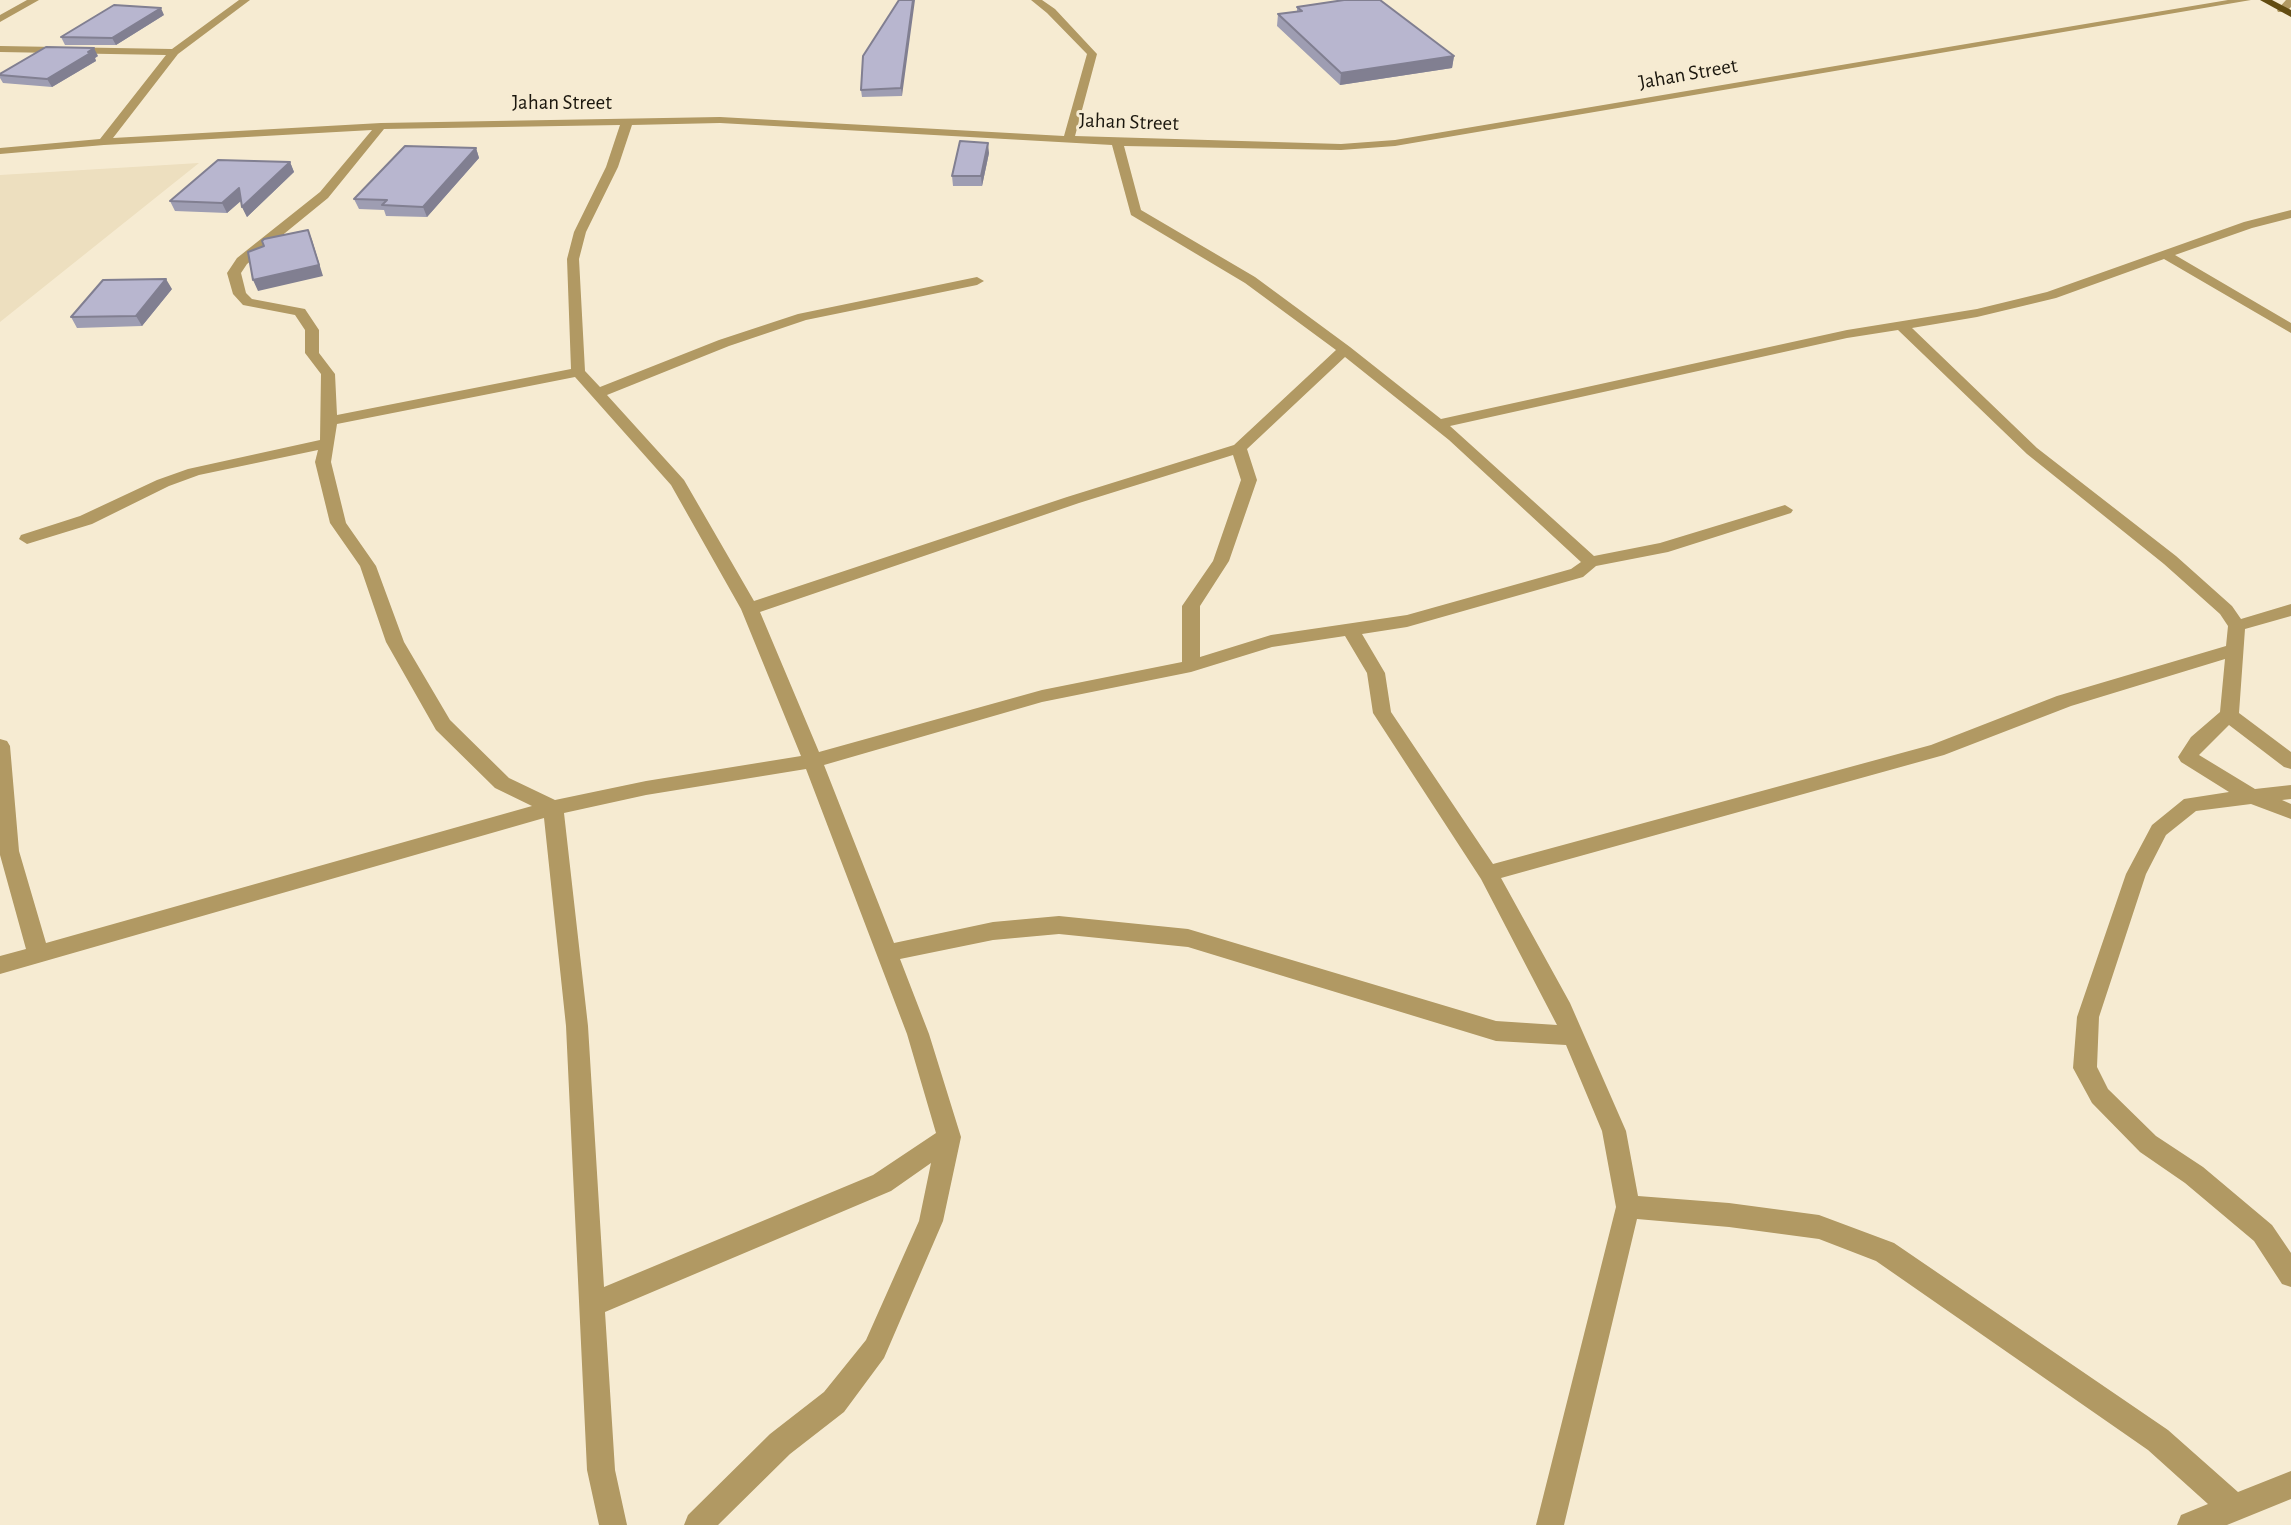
<!DOCTYPE html>
<style>
body{margin:0}
canvas{display:block;background:#f6ebd2}
</style>
<canvas width="2291" height="1525"></canvas>
<script>
const c = document.querySelector('canvas').getContext('2d');
c.lineJoin = 'round';
function fillPath(path, color) { c.fillStyle = color; c.fill(path, 'evenodd'); }
function stroke(path, color, width, dash) { c.strokeStyle = color; c.lineWidth = width; c.lineCap = dash ? 'butt' : 'round'; c.setLineDash(dash || []); c.stroke(path); }
function label(font, color, halo, rows, align = 'center') {
  c.font = font + ' "Alegreya Sans",sans-serif'; c.lineWidth = 6; c.setLineDash([]); c.textBaseline = 'middle'; c.strokeStyle = halo; c.fillStyle = color; for (const [text, x, y, turn = 0] of rows) {
    c.save(); c.translate(x, y); c.rotate((+turn || 0) * Math.PI / 180); c.textAlign = isNaN(turn) ? turn : align; if (halo) c.strokeText(text, 0, 0); c.fillText(text, 0, 0); c.restore();
  }
}
fillPath(new Path2D(`
 M199,163L0,322V175Z`), '#eddfbf');
fillPath(new Path2D(`
 M27,0H39L0,22V15Z
 M239,0H250L178,54L113,138L381,123L720,117L1064,136L1087,54L1047,13L1031,0H1042L1055,9L1097,54L1075,136L1341,144L1395,140L2228,0H2251L1395,146L1341,150L1124,146L1141,210L1255,277L1350,347L1441,419L1847,330L1977,309L2047,292L2244,222L2291,210V218L2252,228L2175,255L2291,323V333L2164,259L2056,298L1977,317L1912,328L2037,448L2176,556L2232,606L2241,619L2291,604V616L2245,629L2239,713L2291,752V769L2284,767L2229,725L2199,755L2255,789L2291,785V799L2282,800L2291,804V819L2251,804L2196,811L2166,835L2146,874L2099,1017L2097,1067L2108,1089L2156,1136L2203,1167L2272,1225L2291,1253V1287L2282,1284L2254,1241L2185,1183L2140,1152L2092,1103L2073,1068L2077,1017L2126,874L2152,825L2184,799L2229,792L2181,762L2178,757L2191,737L2220,712L2225,659L2071,706L1944,755L1501,878L1570,1003L1626,1131L1638,1196L1729,1203L1819,1215L1894,1243L2168,1430L2238,1492L2291,1471V1499L2227,1525H2177L2181,1515L2208,1504L2148,1450L1876,1261L1819,1239L1729,1227L1637,1219L1564,1525H1536L1616,1207L1602,1131L1566,1045L1496,1041L1188,947L1059,934L993,940L900,959L929,1034L961,1137L943,1221L884,1358L844,1412L790,1454L718,1525H684L688,1515L770,1434L824,1392L866,1340L919,1221L931,1163L891,1191L605,1312L615,1470L627,1525H599L587,1470L566,1026L544,818L0,974V956L26,949L0,855V739L7,741L10,746L19,851L46,943L532,806L495,788L436,730L386,642L360,566L330,523L315,462L318,450L199,475L169,486L92,524L27,544L19,539L21,535L80,516L157,480L188,469L320,440L321,374L305,353V330L295,315L243,305L233,294L227,273L237,258L320,192L372,130L104,145L0,154V148L100,139L166,55L0,52V46L172,49ZM720,123L1112,145L1131,215L1245,283L1336,350L1234,445L1067,497L754,601L684,480L607,395L729,346L806,320L977,285L984,281L977,277L798,314L719,340L600,387L585,371L579,259L586,232L618,167L632,125ZM620,125L606,167L574,232L567,259L571,369L337,415L335,374L319,353V330L305,309L252,299L246,293L241,273L247,264L328,198L384,129ZM1898,330L2027,454L2164,564L2220,614L2228,626L2226,646L2057,696L1931,745L1493,864L1391,712L1385,673L1362,634L1407,627L1583,577L1596,566L1668,552L1791,513L1793,510L1785,505L1660,543L1594,556L1450,426L1847,338ZM1345,357L1449,440L1581,562L1571,569L1407,615L1271,635L1200,657V606L1229,561L1257,480L1247,449ZM575,377L671,485L741,609L801,756L646,781L555,800L509,778L450,720L404,642L376,566L346,523L331,462L337,424ZM1233,455L1241,480L1213,561L1182,606V662L1042,690L819,752L760,612L1079,503ZM1345,636L1367,673L1373,713L1481,879L1557,1025L1496,1021L1188,929L1059,916L993,922L894,943L824,765L1042,702L1191,672L1272,647ZM806,769L907,1034L936,1133L873,1175L604,1287L588,1026L564,813L646,795Z
 M2286,0H2291V7L2286,12H2278L2277,10Z`), '#b19963');
fillPath(new Path2D(`
 M2260,0H2272L2291,10V17Z`), '#624c12');
fillPath(new Path2D(`
 M899,0L902,96L862,97L861,90Z
 M1297,7L1454,56L1452,68L1340,85L1277,26L1278,14L1297,12Z
 M164,15L116,45H65L61,37Z
 M98,56L95,58L96,61L52,87L3,83L0,78V74Z
 M476,148L479,158L427,217L386,216L384,210L359,209L354,199Z
 M989,153L982,186H953L952,176Z
 M290,162L294,172L247,217L242,207L241,201L227,213L175,211L170,201Z
 M172,289L142,326L77,328L71,317Z`), '#9e9db2');
fillPath(new Path2D(`
 M913,0H915L902,96L901,88Z
 M161,8L164,15L116,45L112,38Z
 M94,48L98,56L95,58L96,61L52,87L47,79Z
 M1454,56L1452,68L1340,85L1341,73Z
 M988,143L989,153L982,186L981,176Z
 M476,148L479,158L427,217L423,207Z
 M290,162L294,172L247,217L242,207Z
 M239,188L244,198L227,213L222,203Z
 M308,230L312,240L323,276L258,291L253,280Z
 M166,279L172,289L142,326L136,316Z`), '#817f91');
const building = new Path2D(`
 M899,0H913L901,88L861,90L863,56Z
 M1344,0H1380L1454,56L1341,73L1278,14L1302,11L1297,7Z
 M114,5L161,8L112,38L61,37Z
 M46,47L94,48L88,52H92L47,79L0,75V74Z
 M960,141L988,143L981,176H952Z
 M405,146L476,148L423,207L382,205L387,200L354,199Z
 M218,160L290,162L242,207L239,188L222,203L170,201Z
 M308,230L319,265L253,280L248,252L264,246L262,241L264,239Z
 M166,279L136,316L71,317L103,280Z`);
fillPath(building, '#b8b6cf');
stroke(building, '#817f91', 2);
label('21px', '#1b170e', '#f6ebd2', [
 ["Jahan Street",1688,74,-10],
 ["Jahan Street",562,103],
 ["Jahan Street",1129,122,2]
]);
</script>
